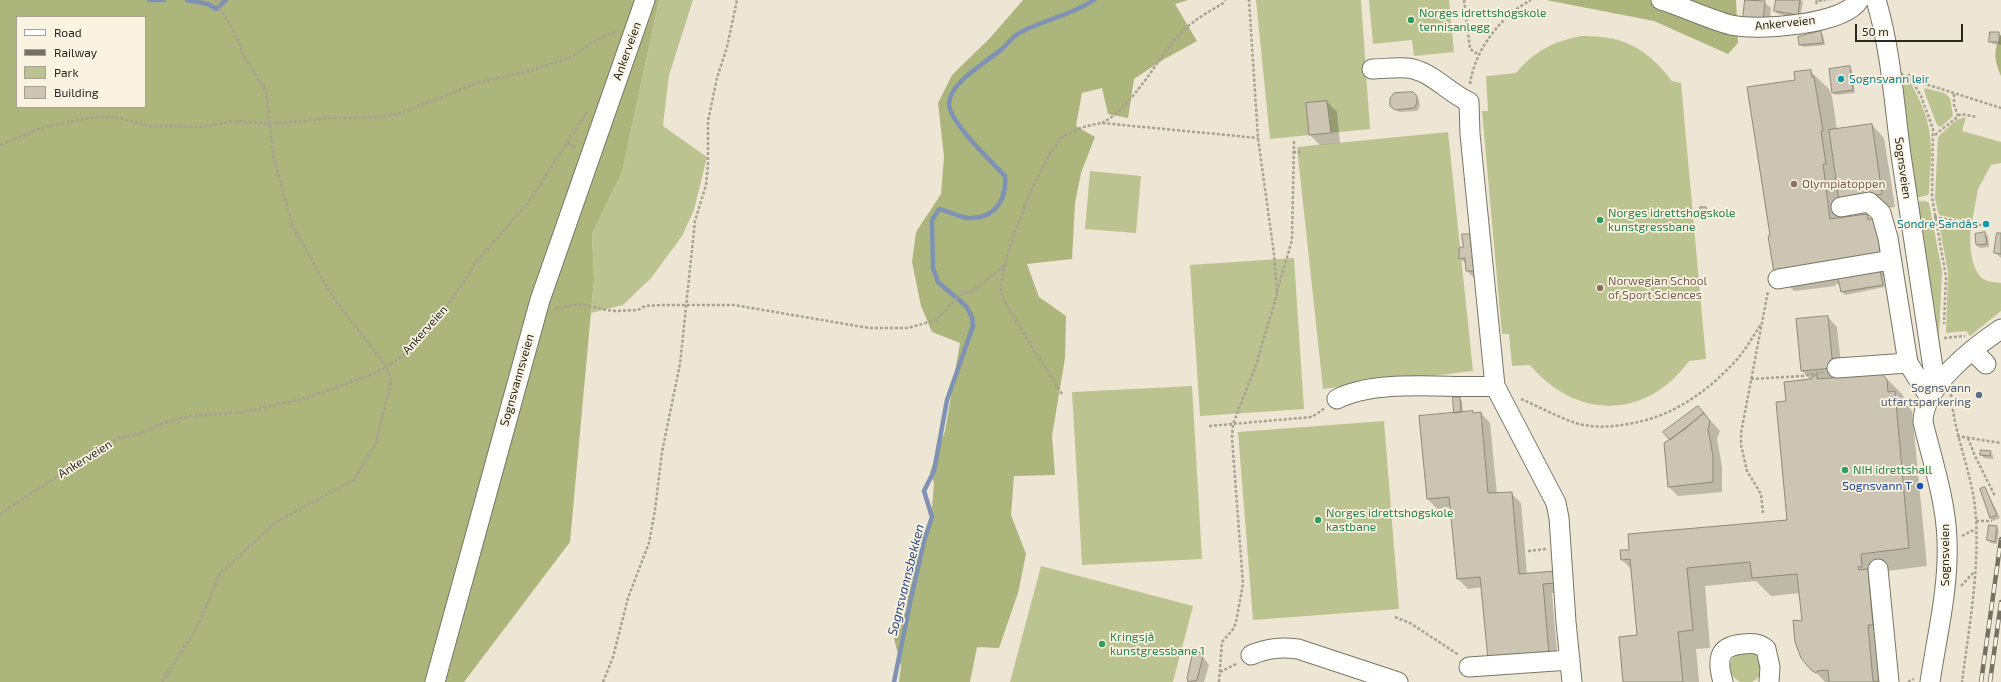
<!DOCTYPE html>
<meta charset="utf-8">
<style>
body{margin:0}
#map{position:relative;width:2001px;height:682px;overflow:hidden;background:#eee6d4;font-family:"Exo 2",sans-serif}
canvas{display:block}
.legend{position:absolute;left:16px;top:16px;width:130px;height:92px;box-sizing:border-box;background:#fbf3e1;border:1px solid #a7a194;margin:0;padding:5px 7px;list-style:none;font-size:12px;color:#2a2720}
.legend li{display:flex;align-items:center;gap:8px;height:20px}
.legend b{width:20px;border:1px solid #a7a194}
.scale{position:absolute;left:1855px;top:24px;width:108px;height:18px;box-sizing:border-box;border:2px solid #2a2720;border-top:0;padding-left:5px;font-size:12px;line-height:14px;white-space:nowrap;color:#2a2720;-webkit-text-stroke:3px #fbf3e1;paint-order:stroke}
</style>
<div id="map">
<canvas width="2001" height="682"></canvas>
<ul class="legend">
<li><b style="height:5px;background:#fff"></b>Road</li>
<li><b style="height:5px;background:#747064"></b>Railway</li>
<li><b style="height:11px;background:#bbc491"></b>Park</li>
<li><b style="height:11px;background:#ccc5b3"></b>Building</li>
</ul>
<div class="scale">50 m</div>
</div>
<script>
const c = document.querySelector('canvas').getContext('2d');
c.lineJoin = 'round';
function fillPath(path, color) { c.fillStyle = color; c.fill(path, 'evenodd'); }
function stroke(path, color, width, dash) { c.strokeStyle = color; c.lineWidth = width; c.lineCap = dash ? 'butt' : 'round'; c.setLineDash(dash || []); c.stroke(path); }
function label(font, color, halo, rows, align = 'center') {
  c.font = font + ' "Exo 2",sans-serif'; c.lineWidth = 3.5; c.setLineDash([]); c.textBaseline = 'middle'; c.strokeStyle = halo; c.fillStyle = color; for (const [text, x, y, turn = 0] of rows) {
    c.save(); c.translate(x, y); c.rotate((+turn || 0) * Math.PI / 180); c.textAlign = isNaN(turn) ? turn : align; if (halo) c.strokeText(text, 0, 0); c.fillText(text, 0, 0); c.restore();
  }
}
fillPath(new Path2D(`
 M659,0H693L669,75L663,126L707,157L694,210L682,236L652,277L623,305L591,313L594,279L592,234L622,172Z
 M1256,0H1361L1370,129L1270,139Z
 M1369,0H1449L1454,52L1414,56L1412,40L1373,44Z
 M1581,36C1622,35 1647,48 1672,81L1681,83L1706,359L1689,361C1646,420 1576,420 1530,365L1512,366L1509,334H1502L1482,111H1488L1486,76L1516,73C1533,52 1554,41 1581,36Z
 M1900,71C1907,75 1912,85 1916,93C1936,132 1931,152 1929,193L1928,195L1915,198Z
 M1925,88L1944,93L1950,98L1953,116L1941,127L1937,125L1924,91Z
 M1966,117L1962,131L2001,142V163L1991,165L1978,189L1972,222L1939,215L1935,199L1938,137L1956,120Z
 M1448,132L1473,371L1323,389L1297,147Z
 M1090,171L1141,176L1136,233L1085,229Z
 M1925,201L1929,203L1942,271L1939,336L1942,360L1939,362L1915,202Z
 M1941,220L1971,226C1969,240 1970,273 1985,280C1990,282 1996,282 2001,283V311L1970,336L1966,331L1946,333L1948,272L1939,224Z
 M1294,258L1304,409L1200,416L1190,265Z
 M1192,386L1202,559L1082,565L1072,392Z
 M1384,421L1399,609L1253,620L1238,432Z
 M1041,566L1193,606L1173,682H1010Z
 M1730 667a16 16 0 1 1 32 0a16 16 0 1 1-32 0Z`), '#bbc491');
fillPath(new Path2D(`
 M0,0H659L622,172L592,234L594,279L570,542L464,682H0ZM17,17H145V107H17Z
 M1023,0H1188L1175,4L1197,41L1161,61L1134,79L1128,118L1108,114L1102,88L1082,93L1076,126L1095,137L1081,173L1075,203L1072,259L1027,264L1039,297L1066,316L1065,358L1052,436L1055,475L1014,476L1011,515L1026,554L1018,593L999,648L977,647L970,682H899L901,666L894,639L906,610L916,536L930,530L934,483L930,472L945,431L960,343L932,332L921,306L912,262L916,232L941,194L944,157L938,103L952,75L990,38Z
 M1546,0H1736L1738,43L1728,54L1654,21Z
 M2001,34V76C1994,58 1993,53 2001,34Z`), '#acb57c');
fillPath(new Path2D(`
 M1746,0L1764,2L1771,8L1769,28L1744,19Z
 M1777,0H1801L1803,2L1800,18L1778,14L1775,11Z
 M1815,0H1836L1816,1Z
 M1820,32L1823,35L1825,45L1803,47L1800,44Z
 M1999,33L2001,36V45L1993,44L1990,41Z
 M1849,67L1852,70L1855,93L1835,95L1833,92Z
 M1810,71L1829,89L1832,96L1837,130L1872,125L1884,138L1895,207L1853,213L1844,204L1846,218L1866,215L1872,220L1899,274L1883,277L1885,287L1845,295L1842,292L1840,284H1835L1836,286L1794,291L1775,273L1771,236L1796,81Z
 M1413,93L1419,100L1420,106L1417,111L1399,112L1391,105Z
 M1327,102L1337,112L1340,143L1320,145L1310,135Z
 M1705,208L1708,211L1709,218H1705L1702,216Z
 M1976,234H1985L1988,236L1989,247L1980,248L1977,245Z
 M2001,234V258L1995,252Z
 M1470,235L1488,253L1489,261L1494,266V275H1490L1485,289L1467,271L1466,264L1460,258Z
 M1828,317L1837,327L1842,374L1885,377L1903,395L1905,403L1912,411L1927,566L1879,572L1889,682H1825L1805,661L1800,593L1771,596L1756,581L1705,586L1710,648L1696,649L1699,682H1624L1638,636L1632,570L1622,560L1630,551L1788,521L1787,402L1811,380L1802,371Z
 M1459,398L1462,401L1463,413H1481L1490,423L1497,494L1511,493L1521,503L1527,574L1555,572L1565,592L1552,593L1558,664L1482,587L1468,589L1458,579L1451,507L1437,509L1428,499Z
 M1701,410L1720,431L1717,439L1722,466V492L1678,496L1669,487L1671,440Z
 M1990,452L1993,455V459L1984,458L1981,455Z
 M1985,488L2000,518L1993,521L1990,518Z
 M1996,527L1999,530L1997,544L1991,543L1988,540Z
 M1200,653L1209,665L1204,682H1191L1188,677Z`), '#0003');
stroke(new Path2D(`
 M149,0H164
 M187,0L208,4L216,9L226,0
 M894,682L910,603L924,541L932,517L924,491L934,471L947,400L973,326L972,317L966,306L938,282L933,268L932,220L939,209C948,211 959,217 968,218C995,219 1007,200 1005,176C992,162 950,123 949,104C949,82 989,61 1003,48C1009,42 1013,36 1021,32C1045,19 1070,16 1094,0`), '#7f92b3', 4.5);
const building = new Path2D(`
 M1745,0L1765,1L1763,22L1743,20Z
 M1776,0H1800L1798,15L1774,11Z
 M1821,31L1823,43L1799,45L1798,37Z
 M1990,32H1999V42H1989Z
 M1850,66L1853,90L1832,93L1829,69Z
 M1811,70L1812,77H1814L1823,131H1821L1826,164H1823L1830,219L1867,214L1868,220L1875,218L1881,256L1774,273L1768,236L1770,235L1747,87L1795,80L1794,72Z
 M1413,92L1417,96V103L1414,108L1395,110L1390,106V98L1394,93Z
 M1327,101L1331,133L1309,135L1306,103Z
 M1872,124L1882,194L1839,201L1829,130Z
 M1700,207H1706L1707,215L1701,216Z
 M1985,232L1987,244L1976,245L1975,234Z
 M1997,233H2001V254L1994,253Z
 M1462,234H1470L1471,247H1476L1477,257H1472L1474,271H1466L1465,258L1459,259V248L1463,247Z
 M1879,266L1883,285L1841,292L1837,274Z
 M1828,316L1833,368L1801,371L1796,319Z
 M1817,374V379L1882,374L1887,380L1888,392L1895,391L1909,548L1861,554L1862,567H1858L1859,570L1868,569L1873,625H1868L1873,681L1881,682H1829L1828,670L1817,671L1816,673L1811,670L1801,658L1795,642L1793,620L1802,621L1797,574L1752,578L1750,562L1687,568L1693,630L1678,632L1683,682H1623L1619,637L1637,635L1630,559L1621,560L1620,550H1629L1628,534L1787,520L1776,402L1786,401L1784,382L1811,379Z
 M1453,397H1460L1461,412L1454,413Z
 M1698,406L1704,413L1670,440L1663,432Z
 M1473,411V413L1481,412L1488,493L1512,492L1519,574L1555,571L1556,583L1543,584L1549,654L1488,659L1480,577L1457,579L1449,497L1427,499L1419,416Z
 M1704,413L1710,421L1708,429L1713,456V482L1668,487L1664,443L1685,429Z
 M1981,450L1991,451L1990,456L1980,455Z
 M1985,487L1997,515L1990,518L1980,489Z
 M1989,525L1997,526L1995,542L1987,540Z
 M1199,652L1203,656L1197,680L1188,682L1187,678L1192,656L1194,653Z`);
fillPath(building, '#ccc5b3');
stroke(building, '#8f8878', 1);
const minor = new Path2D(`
 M1661,0C1684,7 1708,19 1731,25C1757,31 1844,25 1859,0
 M1876,0C1891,50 1894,103 1901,155C1911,226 1922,297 1933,368L1937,385
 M1372,69C1385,69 1400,66 1413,69C1434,74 1449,93 1469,102L1470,134L1495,386L1556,503L1559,518L1566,622L1572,682
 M1841,207L1869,202L1881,213L1888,238L1908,363L1930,398
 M1778,279L1891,260
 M1973,351L1986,364
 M1837,368L1908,363
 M1337,399C1378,378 1448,389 1495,386
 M1878,569L1889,682
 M1251,655C1268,648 1280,647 1298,649L1398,682
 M1469,667L1570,660
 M435,682L540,300L645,0
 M1723,682C1717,661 1717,646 1743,644C1752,643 1759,643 1766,649L1770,667L1769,682
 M1930,682C1937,635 1949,588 1947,540C1946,501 1932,460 1923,422C1923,386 1974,347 2001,329`);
stroke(minor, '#7a7464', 21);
stroke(new Path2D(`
 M1464,0L1470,49L1479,55
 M1816,4L1817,1L1825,0
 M1908,74L1921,96L1933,129L1932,197L1946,277L1944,324
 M1913,80L2001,108
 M1470,84C1475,49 1501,16 1531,0
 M1954,94V105L1958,116
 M1102,123C1131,108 1156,62 1177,37C1189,23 1206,13 1222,4L1225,0
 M1935,135L1961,114L1977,117
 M568,143L576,148
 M0,145L45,127L95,117H115L150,126L200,127L235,121L270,124L332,118L379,117L398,114L480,82L530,71L573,56L596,40L617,31
 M1293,152H1303
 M1934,217L1985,226
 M1277,292L1292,240L1294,141
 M554,309L573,305H586L606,310L617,311L638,310L645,306L662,305H734L869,328H908L936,320L964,291L970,293L1005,265
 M1944,338L1965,336
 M1751,379L1802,376L1823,372
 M1062,394C1046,369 1029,343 1014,317C1010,310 1004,302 1002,295C995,269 1042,156 1062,138C1072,129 1089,125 1102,123L1258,138
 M1951,394C1954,437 1974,476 1976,519C1979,573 1969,628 1962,682
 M1521,399C1540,407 1559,418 1579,424C1596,428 1611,427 1628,424C1673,417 1709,391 1739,357C1747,347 1754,335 1761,324
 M1209,426L1312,417L1325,408
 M1957,436L2001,443
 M1968,438L1975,456L1995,496
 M1763,513L1761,494L1747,471L1741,445V433L1768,291
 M0,514L102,447L119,438L139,434L161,424L189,416L244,412L306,398L376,373L403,356L442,314L477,261L528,203L587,112
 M1976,521H1992
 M1962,536L1971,531H1976
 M1528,551L1546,549
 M1961,586L1974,572
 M1395,617L1410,623L1459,655
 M1220,672L1238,663
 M162,682L197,627L220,574L276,522L354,480L376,443L391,382L387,367L334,299L292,225L273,155L266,91L243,55L239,41L215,0
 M603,682L613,657L628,598L649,543L655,510L662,452L680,364L695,221L706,185L708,165V121L717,78L727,47L737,0
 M1219,682L1222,642L1234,628L1236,622L1243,584L1232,438L1233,424L1256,365L1277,294L1274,254L1258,138L1249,0
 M1908,682L1914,679`), '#a7a193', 2.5, [3, 2]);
stroke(minor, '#fff', 19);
const rail = new Path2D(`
 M1981,682L2001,539
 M1990,682L2001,602`);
stroke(rail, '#747064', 4.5);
stroke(rail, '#fbf3e1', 3, [9]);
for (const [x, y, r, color] of [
 [1411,20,4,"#2e9e5b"],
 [1841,79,4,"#0f9aa8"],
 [1794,184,4,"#8d6e63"],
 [1600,220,4,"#2e9e5b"],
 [1986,224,4,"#0f9aa8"],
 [1600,288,4,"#8d6e63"],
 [1979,395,4,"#5c6f8a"],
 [1845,470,4,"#2e9e5b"],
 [1920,486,4,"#1a4fb4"],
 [1318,520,4,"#2e9e5b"],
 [1102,644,4,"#2e9e5b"]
]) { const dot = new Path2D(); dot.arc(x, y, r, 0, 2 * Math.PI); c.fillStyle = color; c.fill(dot); stroke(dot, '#fbf3e1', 1.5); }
label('12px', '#27864d', '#fbf3e1', [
 ["Norges idrettshøgskole",1419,13],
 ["tennisanlegg",1419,27],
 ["Norges idrettshøgskole",1608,213],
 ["kunstgressbane",1608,227],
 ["NIH idrettshall",1853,470],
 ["Norges idrettshøgskole",1326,513],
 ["kastbane",1326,527],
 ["Kringsjå",1110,637],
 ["kunstgressbane 1",1110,651]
], 'left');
label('12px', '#2a2720', '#fbf3e1', [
 ["Ankerveien",1785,23,-6],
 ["Ankerveien",627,51,-70],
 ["Sognsveien",1903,168,82],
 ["Ankerveien",425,330,-48],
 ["Sognsvannsveien",517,380,-74],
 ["Ankerveien",85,459,-32],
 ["Sognsveien",1945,555,-90]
]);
label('12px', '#0d838f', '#fbf3e1', [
 ["Sognsvann leir",1849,79],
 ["Søndre Sandås",1978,224,"right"]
], 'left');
label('12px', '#785e54', '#fbf3e1', [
 ["Olympiatoppen",1802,184],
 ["Norwegian School",1608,281],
 ["of Sport Sciences",1608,295]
], 'left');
label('12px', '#4e5e75', '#fbf3e1', [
 ["Sognsvann",1971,388],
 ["utfartsparkering",1971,402]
], 'right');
label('12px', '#164399', '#fbf3e1', [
 ["Sognsvann T",1912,486]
], 'right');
label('italic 13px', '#284884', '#fbf3e1', [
 ["Sognsvannsbekken",906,580,-76]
]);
</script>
